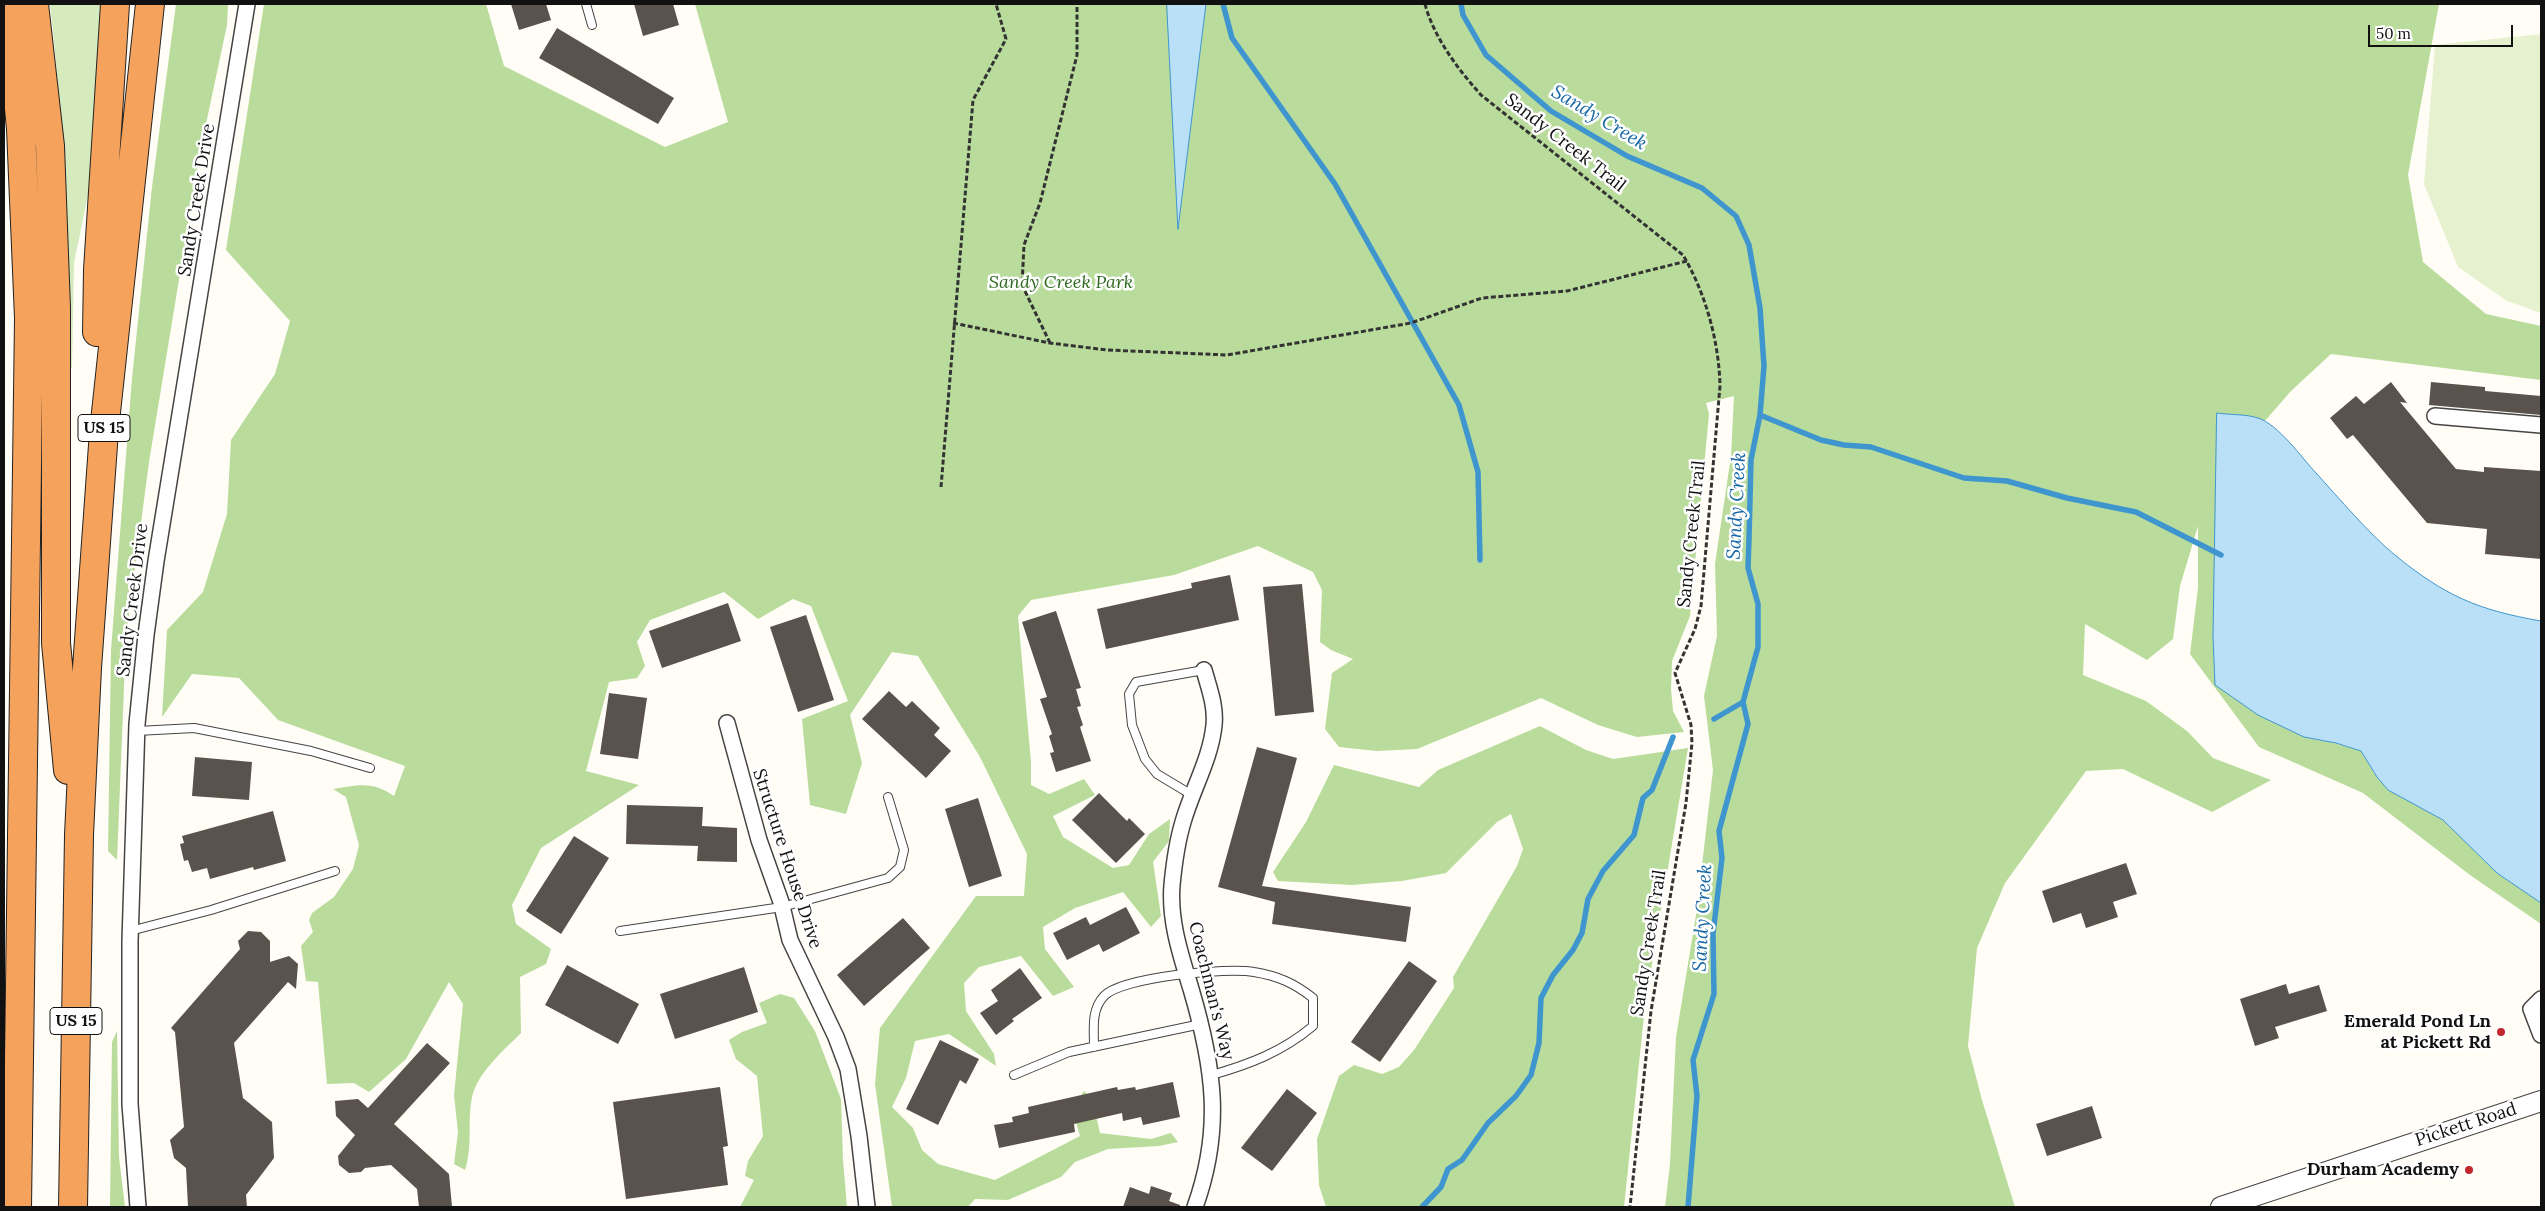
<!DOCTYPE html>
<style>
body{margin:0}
#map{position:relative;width:2545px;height:1211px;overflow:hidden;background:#fffdf5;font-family:Lora,serif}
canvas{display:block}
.frame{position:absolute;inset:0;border:5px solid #111;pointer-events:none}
.scale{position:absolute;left:2368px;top:25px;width:145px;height:22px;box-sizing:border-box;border:2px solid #111;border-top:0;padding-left:6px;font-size:15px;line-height:18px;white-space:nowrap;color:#111;-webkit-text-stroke:4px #fff;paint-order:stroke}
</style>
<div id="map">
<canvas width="2545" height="1211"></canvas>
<div class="frame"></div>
<div class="scale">50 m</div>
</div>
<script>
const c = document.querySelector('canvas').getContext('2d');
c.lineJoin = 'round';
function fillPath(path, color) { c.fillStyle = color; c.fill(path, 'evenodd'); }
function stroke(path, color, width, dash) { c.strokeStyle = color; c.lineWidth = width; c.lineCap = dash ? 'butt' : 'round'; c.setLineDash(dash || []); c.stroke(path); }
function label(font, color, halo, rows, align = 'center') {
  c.font = font + ' Lora,serif'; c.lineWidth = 5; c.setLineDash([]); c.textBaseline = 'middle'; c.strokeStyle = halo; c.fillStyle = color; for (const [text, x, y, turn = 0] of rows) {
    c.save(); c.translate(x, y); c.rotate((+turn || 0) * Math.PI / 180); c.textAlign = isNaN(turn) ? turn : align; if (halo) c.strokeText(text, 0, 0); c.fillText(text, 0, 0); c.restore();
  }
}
fillPath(new Path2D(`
 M50,4H103L88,195L74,263L72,368L67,367C67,245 64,125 50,4Z`), '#d5ebbd');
fillPath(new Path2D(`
 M176,4H228L227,25L200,152L149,462L126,638L117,860L108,851L111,650L132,378L152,187Z
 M264,4H486L504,66L665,147L728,122L695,4H2439L2408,175L2423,262L2486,314L2541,326V380L2331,354L2291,391L2264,422L2217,413L2304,737L2331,742L2361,751L2374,773L2388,790L2444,820L2497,873L2541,902V924L2470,875L2363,793L2259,747L2190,654L2198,588V526L2180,586L2173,639L2147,660L2085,624L2083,675L2146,701L2187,731L2213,758L2271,780L2212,812L2123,769L2086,771L2005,883L1977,948L1968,1046L1982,1100L2015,1207H1665L1670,1164L1676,1037L1697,909L1713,770L1704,696L1717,636L1715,564L1731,456L1734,396L1706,403L1709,414L1690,616L1672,661L1671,689L1673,711L1684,732L1637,737L1598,725L1541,698L1417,749L1377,751L1339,747L1325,729L1332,673L1353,659L1331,650L1320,642L1322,590L1313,572L1258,546L1174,575L1031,600L1018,616L1031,762V785L1049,794L1084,779L1095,795L1053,816L1063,837L1113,868L1129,865L1149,834L1170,819L1169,841L1153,862L1161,916L1151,927L1123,892L1075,908L1043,927L1045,949L1074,987L1053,996L1021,956L979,967L964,983L966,1011L994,1054L996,1066L949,1034L915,1041L906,1078L892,1107L913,1128L922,1150L938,1164L995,1180L1080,1136L1072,1109L1084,1091L1092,1098L1100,1133L1151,1139L1171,1133L1178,1142L1159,1146L1108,1149L1075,1162L1061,1177L1008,1200L975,1199L968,1207H892L875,1084L880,1028L976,896H1024L1027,854L980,757L918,656L892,652L850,715L862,763L846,814L810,805L802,719L848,701L811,606L793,599L758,619L724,592L650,620L637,642L645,666L637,678L609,682L586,771L639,785L541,848L512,905L516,924L551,949L546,964L520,977L521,1033C503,1051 478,1072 472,1097C467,1122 473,1146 465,1170L454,1164L458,1132L454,1095L463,1004L449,982L406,1059L369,1092L354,1083L327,1084L318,982L306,981L301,946L313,932L309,920L312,913L334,897L353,869L359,845L346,797L333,789C359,785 372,781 394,796L405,766L278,720L239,678L192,674L162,717L167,630L203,592L227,514L231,440L275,374L290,321L226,250Z
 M1540,726L1586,750L1613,759L1688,748L1645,1006L1624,1207H1326L1319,1185L1317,1139L1339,1076L1354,1065L1382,1074L1399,1067L1414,1050L1454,988L1453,977L1517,866L1523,849L1511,814L1497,822L1446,873L1402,881L1352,885L1278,881L1273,872L1306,822L1334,765L1419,787L1438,770Z
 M780,994L794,998L815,1031L841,1099L843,1160L847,1207H740L754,1180L745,1176L748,1161L763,1136L757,1076L736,1059L729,1040L742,1032L767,1023L759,1003Z
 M117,1031L119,1157L125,1207H110L112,1042Z`), '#b9dc9c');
fillPath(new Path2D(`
 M2541,34V313L2507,301L2458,267L2424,184L2435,45Z`), '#e6f2cf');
const water = new Path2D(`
 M1167,4H1206L1178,229Z
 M2217,413C2230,415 2246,414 2258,418C2278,424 2302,458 2316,473C2339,498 2369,534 2395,555C2445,596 2478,610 2541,621V903L2497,873L2443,820L2388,790L2377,777L2361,751L2336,743L2304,737L2258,715L2215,685L2213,637Z`);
fillPath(water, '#b9e0f7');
stroke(water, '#3f96cf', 1);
stroke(new Path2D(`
 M1223,4L1232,38L1335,184L1459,405L1478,472L1480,560
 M1461,4L1463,15L1486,55L1551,111L1627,156L1702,188L1736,216L1749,245L1760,308L1764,366L1760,415L1751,460L1749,539L1748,568L1758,604V647L1743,702L1748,724L1719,831L1722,858L1713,934L1714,994L1693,1060L1697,1096L1688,1207
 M1760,415L1821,440L1844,445L1871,447L1964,478L2007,481L2067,498L2136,512L2221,555
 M1714,719L1743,702
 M1422,1207L1441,1187L1448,1169L1462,1160L1488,1123L1516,1096L1531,1075L1539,1043L1541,998L1553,975L1573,950L1582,933L1588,899L1603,871L1634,835L1643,798L1652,790L1673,737`), '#3f96cf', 5.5);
fillPath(new Path2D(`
 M511,4H546L551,20L519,30Z
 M634,4H673L679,25L643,36Z
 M557,28L674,98L658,124L539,58Z
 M2391,382L2407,403L2400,402L2456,469L2484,472V467L2541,471V559L2485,554L2487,529L2427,523L2353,435L2347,439L2330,418L2356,396L2364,404Z
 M2431,382L2485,387V391L2541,396V415L2429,405Z
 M1230,575L1239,620L1106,649L1097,609L1192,588L1191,583Z
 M1302,584L1314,712L1275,716L1263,587Z
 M728,603L741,641L662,668L649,631Z
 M1056,611L1081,688L1076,689L1081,706L1077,707L1083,725L1080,727L1091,761L1056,772L1050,753L1054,752L1049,736L1052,734L1040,699L1047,697L1022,622Z
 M806,615L834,700L798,712L770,627Z
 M889,691L906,707L912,701L940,728L934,735L951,751L926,778L862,719Z
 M609,693L647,698L638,759L600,754Z
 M1257,747L1297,758L1262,886L1411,907L1406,942L1272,924L1275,902L1218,887Z
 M195,757L252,762L249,800L192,796Z
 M1099,793L1127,821L1129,818L1145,834L1116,863L1072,820Z
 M978,798L1002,876L969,887L945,809Z
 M627,805L703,807L702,826L737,828V862L697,861L698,846L626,844Z
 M273,811L286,861L254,870L253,867L210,879L207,868L192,872L188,860L184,861L180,844L184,843L182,836Z
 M574,836L609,858L561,934L526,911Z
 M2126,863L2137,894L2113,902L2118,917L2086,928L2081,913L2053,923L2042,891Z
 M1126,907L1140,933L1103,952L1099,944L1067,960L1053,933L1086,917L1090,925Z
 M903,918L930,948L864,1006L837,975Z
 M248,931L261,932L270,941V962L289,956L298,964L296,989L288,982L234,1043L243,1098L272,1122L274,1158L246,1195L247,1207H188L186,1168L174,1158L170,1140L184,1127L175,1032L171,1028L240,949L238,941Z
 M1409,961L1437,981L1380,1062L1351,1042Z
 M567,965L639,1004L618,1044L545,1005Z
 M744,967L758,1012L675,1039L660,994Z
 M1020,968L1042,998L1012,1019L1014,1021L996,1035L980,1013L998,1001L991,990Z
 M2286,984L2289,994L2319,985L2327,1011L2275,1027L2279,1038L2255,1046L2240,999Z
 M940,1040L979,1059L966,1084L960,1080L938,1125L906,1109Z
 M427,1043L450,1063L394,1124L449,1174L452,1207H419L417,1189L391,1165L365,1168L361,1172L349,1173L339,1165L338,1156L355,1135L336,1116L335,1101L358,1099L368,1108Z
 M1173,1082L1180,1117L1143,1125L1141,1117L1123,1121L1122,1113L1074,1124L1075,1132L999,1148L994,1125L1013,1122L1012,1117L1029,1113L1028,1107L1117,1087L1118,1090L1135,1087L1136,1090Z
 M720,1087L728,1146L723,1147L728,1185L626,1199L613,1102Z
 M1287,1089L1317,1113L1272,1171L1241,1148Z
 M2092,1106L2102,1138L2047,1156L2036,1124Z
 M1151,1186L1172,1193L1169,1201L1180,1205V1207H1123L1130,1187L1149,1194Z`), '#5a524d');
const service = new Path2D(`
 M586,4L592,25
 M137,731L194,728L311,751L370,768
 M1192,795L1157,774L1145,759L1132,725L1129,694L1136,682L1204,670
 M130,931L211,910L335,871
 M620,931L782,907L888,878L900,867L904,850L888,797
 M1094,1047C1094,1028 1091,1010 1104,996C1122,977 1228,967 1254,972C1278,976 1294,983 1313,998V1026C1282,1052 1250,1064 1212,1075
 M1014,1075L1069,1052L1201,1024`);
const minor = new Path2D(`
 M2435,416L2541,425
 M727,723L759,840L781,902L790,940L836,1037L848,1069L859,1136L867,1207
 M2541,999L2531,1009L2541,1035
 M138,1207L130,1104V941L137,724L146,635L156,561L247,4
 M1195,1207C1223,1129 1214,1067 1191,989C1181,956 1169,921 1172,885C1174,864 1177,842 1183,822C1192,790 1211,758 1214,725C1216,706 1209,688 1204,670`);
const tertiary = new Path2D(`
 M2221,1207L2541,1101`);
const motorway = new Path2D(`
 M9,4L21,129L29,318L17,1207
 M34,4L50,146L56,308V643L68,770
 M97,332L98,270L115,4
 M73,1207L79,835L87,668L104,431L150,4`);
stroke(service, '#444', 10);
stroke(minor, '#444', 18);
stroke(tertiary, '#444', 22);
stroke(motorway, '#222', 30);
stroke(new Path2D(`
 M1425,4C1434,38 1458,69 1481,95L1683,255C1706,294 1719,342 1720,386L1701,606L1695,629L1675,673L1691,725L1692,743L1686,803L1651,1011L1630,1207
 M953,323L1050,343L1107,350L1227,355L1411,323L1482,298L1567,291L1687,261
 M1050,343L1022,285L1024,245L1040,203L1077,55V4
 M941,487L973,100L1006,39L996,4`), '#333', 3, [5, 2.5]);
stroke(service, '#fff', 8);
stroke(minor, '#fff', 15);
stroke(tertiary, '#fff', 20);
stroke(motorway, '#f5a25d', 28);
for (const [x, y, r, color] of [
 [2501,1032,5,"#c4262e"],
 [2469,1170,5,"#c4262e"]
]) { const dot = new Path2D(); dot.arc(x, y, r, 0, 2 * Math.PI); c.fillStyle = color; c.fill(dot); stroke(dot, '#fff', 2); }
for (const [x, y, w] of [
 [104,428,52],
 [76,1021,52]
]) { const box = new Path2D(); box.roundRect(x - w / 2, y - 13.5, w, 27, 4); c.fillStyle = '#fff'; c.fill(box); stroke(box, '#111', 1); }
label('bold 16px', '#111', null, [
 ["US 15",104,428],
 ["US 15",76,1021]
]);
label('18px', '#111', '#fff', [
 ["Sandy Creek Trail",1565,143,38],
 ["Sandy Creek Drive",197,200,-81],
 ["Sandy Creek Trail",1692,534,-84],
 ["Sandy Creek Drive",133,600,-83],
 ["Structure House Drive",787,859,72],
 ["Sandy Creek Trail",1649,943,-81],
 ["Coachman's Way",1211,991,76],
 ["Pickett Road",2466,1125,-18]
]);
label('italic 18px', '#2f6b1f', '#fff', [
 ["Sandy Creek Park",1061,283]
]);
label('bold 18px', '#111', '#fff', [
 ["Emerald Pond Ln",2491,1022],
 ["at Pickett Rd",2491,1043],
 ["Durham Academy",2459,1170]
], 'right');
label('italic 19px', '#1768a6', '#fff', [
 ["Sandy Creek",1599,118,31],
 ["Sandy Creek",1737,506,-87],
 ["Sandy Creek",1703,918,-87]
]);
</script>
